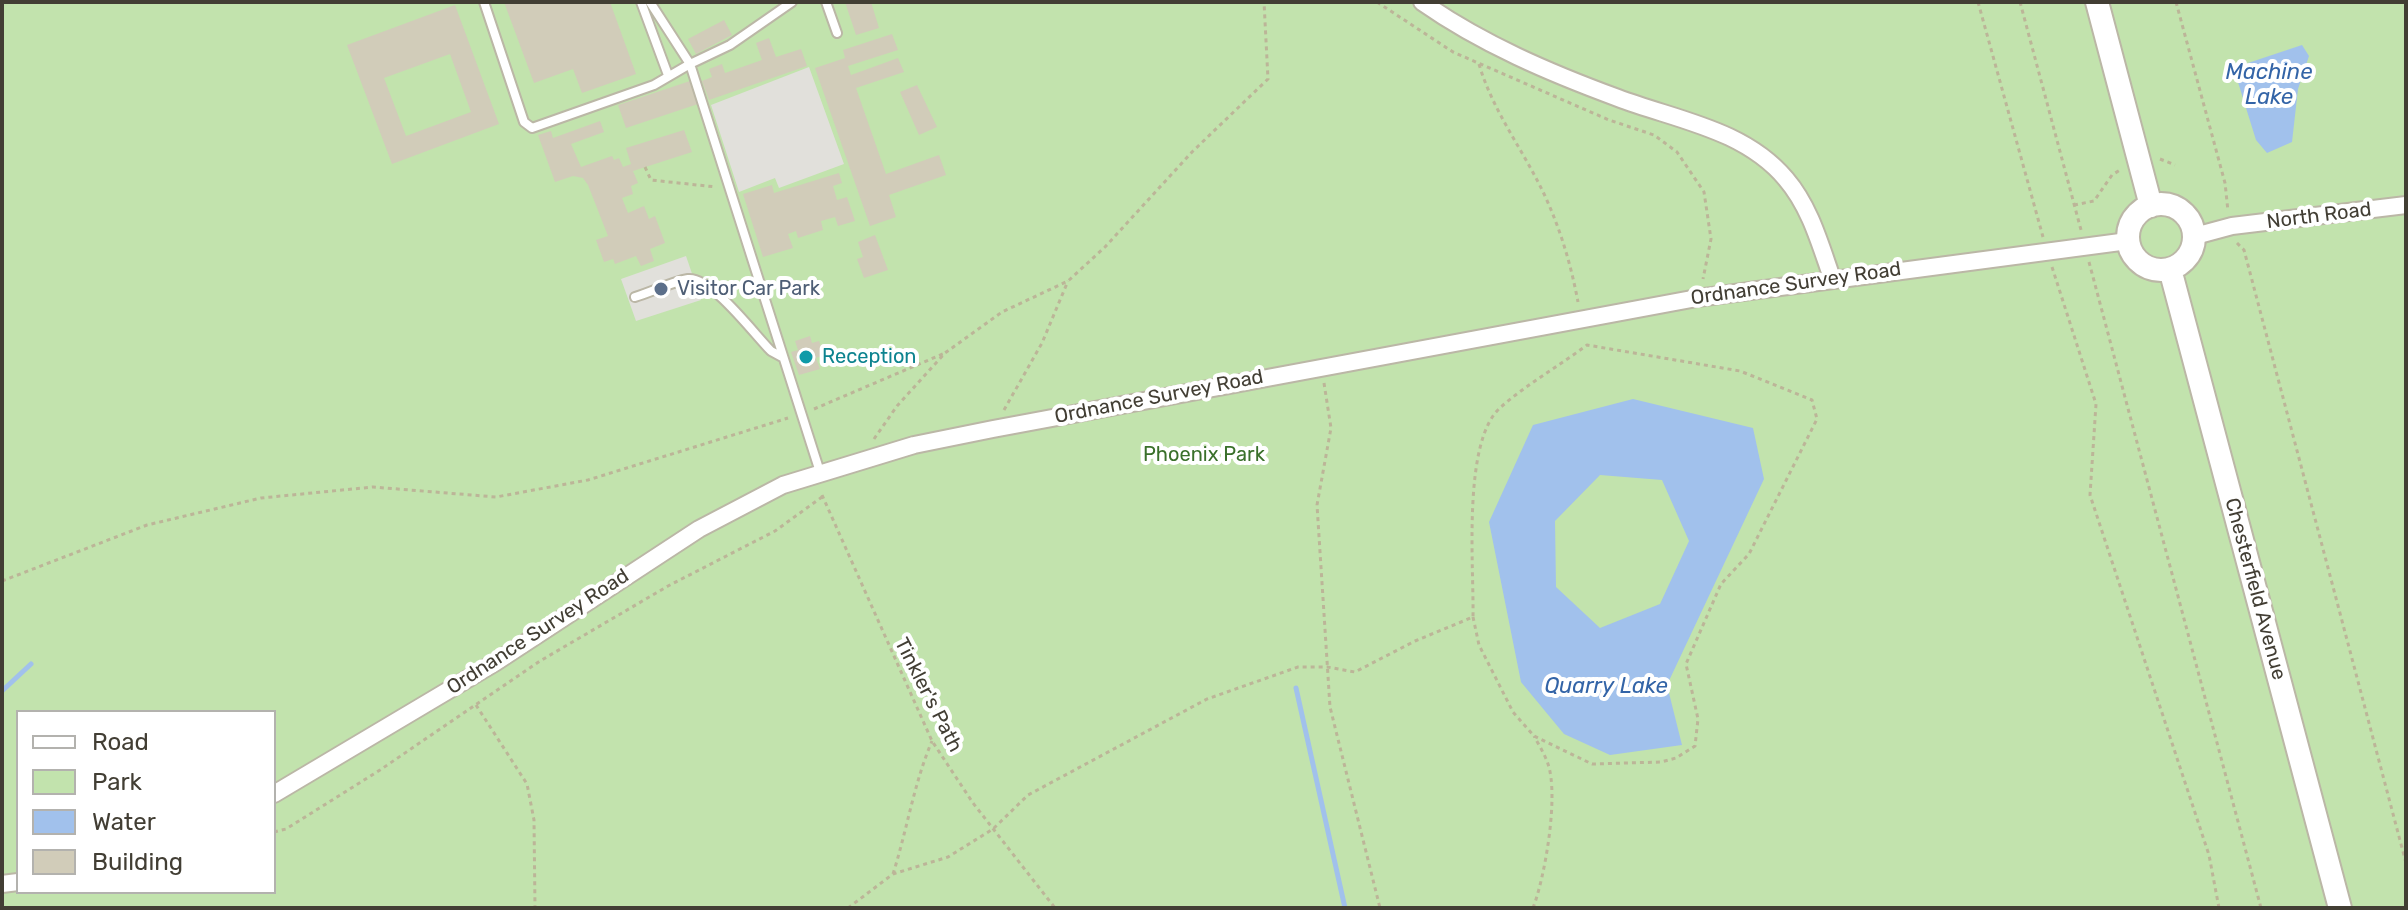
<!DOCTYPE html>
<style>
body{margin:0}
#map{position:relative;width:2408px;height:910px;overflow:hidden;background:#f0eee3;font-family:Rubik,sans-serif}
canvas{display:block}
.frame{position:absolute;inset:0;border:4px solid #423e34;pointer-events:none}
.legend{position:absolute;left:16px;top:710px;width:260px;height:184px;box-sizing:border-box;background:#fff;border:2px solid #b3b2ae;margin:0;padding:10px 14px;list-style:none;font-size:24px;color:#423e34}
.legend li{display:flex;align-items:center;gap:16px;height:40px}
.legend b{width:40px;border:2px solid #b3b2ae}
</style>
<div id="map">
<canvas width="2408" height="910"></canvas>
<div class="frame"></div>
<ul class="legend">
<li><b style="height:10px;background:#fff"></b>Road</li>
<li><b style="height:22px;background:#c2e3ad"></b>Park</li>
<li><b style="height:22px;background:#a1c1ec"></b>Water</li>
<li><b style="height:22px;background:#d1ccb9"></b>Building</li>
</ul>
</div>
<script>
const c = document.querySelector('canvas').getContext('2d');
c.lineJoin = 'round';
function fillPath(path, color) { c.fillStyle = color; c.fill(path, 'evenodd'); }
function stroke(path, color, width, dash) { c.strokeStyle = color; c.lineWidth = width; c.lineCap = dash ? 'butt' : 'round'; c.setLineDash(dash || []); c.stroke(path); }
function label(font, color, halo, rows, align = 'center') {
  c.font = font + ' Rubik,sans-serif'; c.lineWidth = 8; c.setLineDash([]); c.textBaseline = 'middle'; c.strokeStyle = halo; c.fillStyle = color; for (const [text, x, y, turn = 0] of rows) {
    c.save(); c.translate(x, y); c.rotate((+turn || 0) * Math.PI / 180); c.textAlign = isNaN(turn) ? turn : align; if (halo) c.strokeText(text, 0, 0); c.fillText(text, 0, 0); c.restore();
  }
}
fillPath(new Path2D(`
 M2,2H2406V908H2ZM18,712H274V892H18Z`), '#c2e3ad');
fillPath(new Path2D(`
 M809,67L844,164L779,188L775,178L739,192L711,105Z
 M686,256L701,300L636,321L621,279Z`), '#e1e0db');
fillPath(new Path2D(`
 M2302,45L2309,56L2298,89L2292,142L2267,153L2256,140L2237,79L2248,63Z
 M1633,399L1753,428L1764,479L1667,685L1682,745L1610,755L1564,734L1521,682L1489,522L1533,425ZM1600,475L1662,480L1689,541L1660,604L1600,628L1556,587L1555,521Z`), '#a1c1ec');
stroke(new Path2D(`
 M1296,688L1345,908
 M2,691L31,664`), '#a1c1ec', 5);
fillPath(new Path2D(`
 M504,2H610L636,74L582,93L573,69L534,83Z
 M845,2H871L879,28L856,35Z
 M455,5L499,124L392,164L347,45ZM450,54L471,112L406,136L384,78Z
 M724,20L732,35L696,54L688,39Z
 M892,34L898,50L848,66L851,75L898,58L904,72L856,88L886,174L939,155L946,175L889,195L896,217L870,226L815,68L845,58L843,50Z
 M769,38L776,57L801,49L807,66L709,100L702,81L712,77L709,69L722,64L725,73L762,60L756,43Z
 M693,80L701,103L626,128L618,105Z
 M917,85L937,127L919,135L900,92Z
 M600,121L604,132L571,144L581,167L612,156L614,160L619,158L623,167L631,164L626,148L684,130L692,152L633,171L638,183L631,186L633,194L622,198L628,213L644,206L649,219L655,216L665,243L650,249L654,261L641,266L636,256L615,264L613,259L604,262L596,240L608,236L588,185L583,178L573,176L555,182L538,135L551,131L553,138Z
 M839,173L842,183L833,186L837,200L847,197L855,221L838,226L835,217L821,221L823,230L798,238L796,231L788,234L793,248L763,257L743,194L772,185L774,193Z
 M875,235L888,270L864,278L857,259L863,257L858,242Z
 M810,336L812,343L819,341L824,355L816,358L820,369L799,375L791,352L798,350L795,341Z`), '#d1ccb9');
const service = new Path2D(`
 M484,2L524,122L532,128L654,85L690,64L650,2
 M641,2L668,75
 M792,2L730,45L690,64L820,472
 M826,2L837,33
 M635,297C652,292 671,282 688,279C711,276 754,334 771,351L782,357`);
const minor = new Path2D(`
 M1422,2C1482,44 1550,73 1618,98C1676,120 1744,129 1786,179C1810,207 1820,244 1832,278
 M2195,236L2232,226L2406,205
 M274,794L496,662L699,529L783,485L914,445L993,429L1697,298L2128,241
 M2,884L18,882`);
const tertiary = new Path2D(`
 M2097,2L2151,206
 M2128 237a33 33 0 1 1 66 0a33 33 0 1 1-66 0Z
 M2170,269L2340,908`);
stroke(service, '#bbb7a6', 12);
stroke(minor, '#bbb7a6', 20);
stroke(tertiary, '#bbb7a6', 26);
stroke(new Path2D(`
 M1377,2L1453,52L1609,120L1654,135L1677,152L1704,192L1711,239L1703,279
 M1978,2L2043,237
 M2020,2L2081,230
 M2176,2L2225,183L2228,211
 M1479,64C1493,112 1524,151 1545,196C1561,231 1571,265 1578,302
 M2160,159L2175,165
 M645,167L651,180L716,187
 M2074,205L2094,201L2112,175L2120,170
 M2237,243L2244,250L2406,863
 M2089,262L2261,908
 M2052,267L2096,404L2090,495L2209,855L2219,908
 M1324,383L1331,428L1317,505L1330,707L1380,908
 M814,409L945,353
 M1004,410L1042,343L1068,281
 M874,439L897,406L945,353L1002,312L1068,281L1105,247L1192,152L1268,79L1264,2
 M822,495L932,741L973,803L1055,908
 M2,581L147,525L261,498L373,487L496,497L588,480L788,418
 M476,705L527,784L534,820L535,908
 M274,832L286,829L380,770L540,661L668,586L775,531L822,497
 M893,874C907,830 914,783 932,741
 M848,908L893,874L948,857L993,829L1028,795L1207,699L1298,667H1327L1355,672L1415,641L1473,617C1474,566 1462,440 1501,407C1527,384 1559,366 1587,345L1740,371L1812,400L1817,419L1749,554L1721,584L1686,664L1698,719L1695,746L1676,758L1661,762L1592,764L1534,736L1513,712L1479,645L1473,617
 M1533,908C1545,877 1559,796 1548,764C1545,755 1539,745 1534,736`), '#bcb598', 3, [4, 4]);
stroke(service, '#fff', 8);
stroke(minor, '#fff', 16);
stroke(tertiary, '#fff', 22);
for (const [x, y, r, color] of [
 [661,289,8,"#5c6f8a"],
 [806,357,8,"#0f9aa8"]
]) { const dot = new Path2D(); dot.arc(x, y, r, 0, 2 * Math.PI); c.fillStyle = color; c.fill(dot); stroke(dot, '#fff', 3); }
label('20px', '#423e34', '#fff', [
 ["North Road",2319,216,-7],
 ["Ordnance Survey Road",1796,284,-8],
 ["Ordnance Survey Road",1159,397,-11],
 ["Chesterfield Avenue",2255,589,75],
 ["Ordnance Survey Road",538,632,-33],
 ["Tinkler's Path",928,695,63]
]);
label('20px', '#4e5e75', '#fff', [
 ["Visitor Car Park",677,289]
], 'left');
label('20px', '#0d838f', '#fff', [
 ["Reception",822,357]
], 'left');
label('20px', '#3a702b', '#fff', [
 ["Phoenix Park",1204,455]
]);
label('italic 22px', '#3364a7', '#fff', [
 ["Machine",2269,73],
 ["Lake",2269,98],
 ["Quarry Lake",1606,687]
]);
</script>
